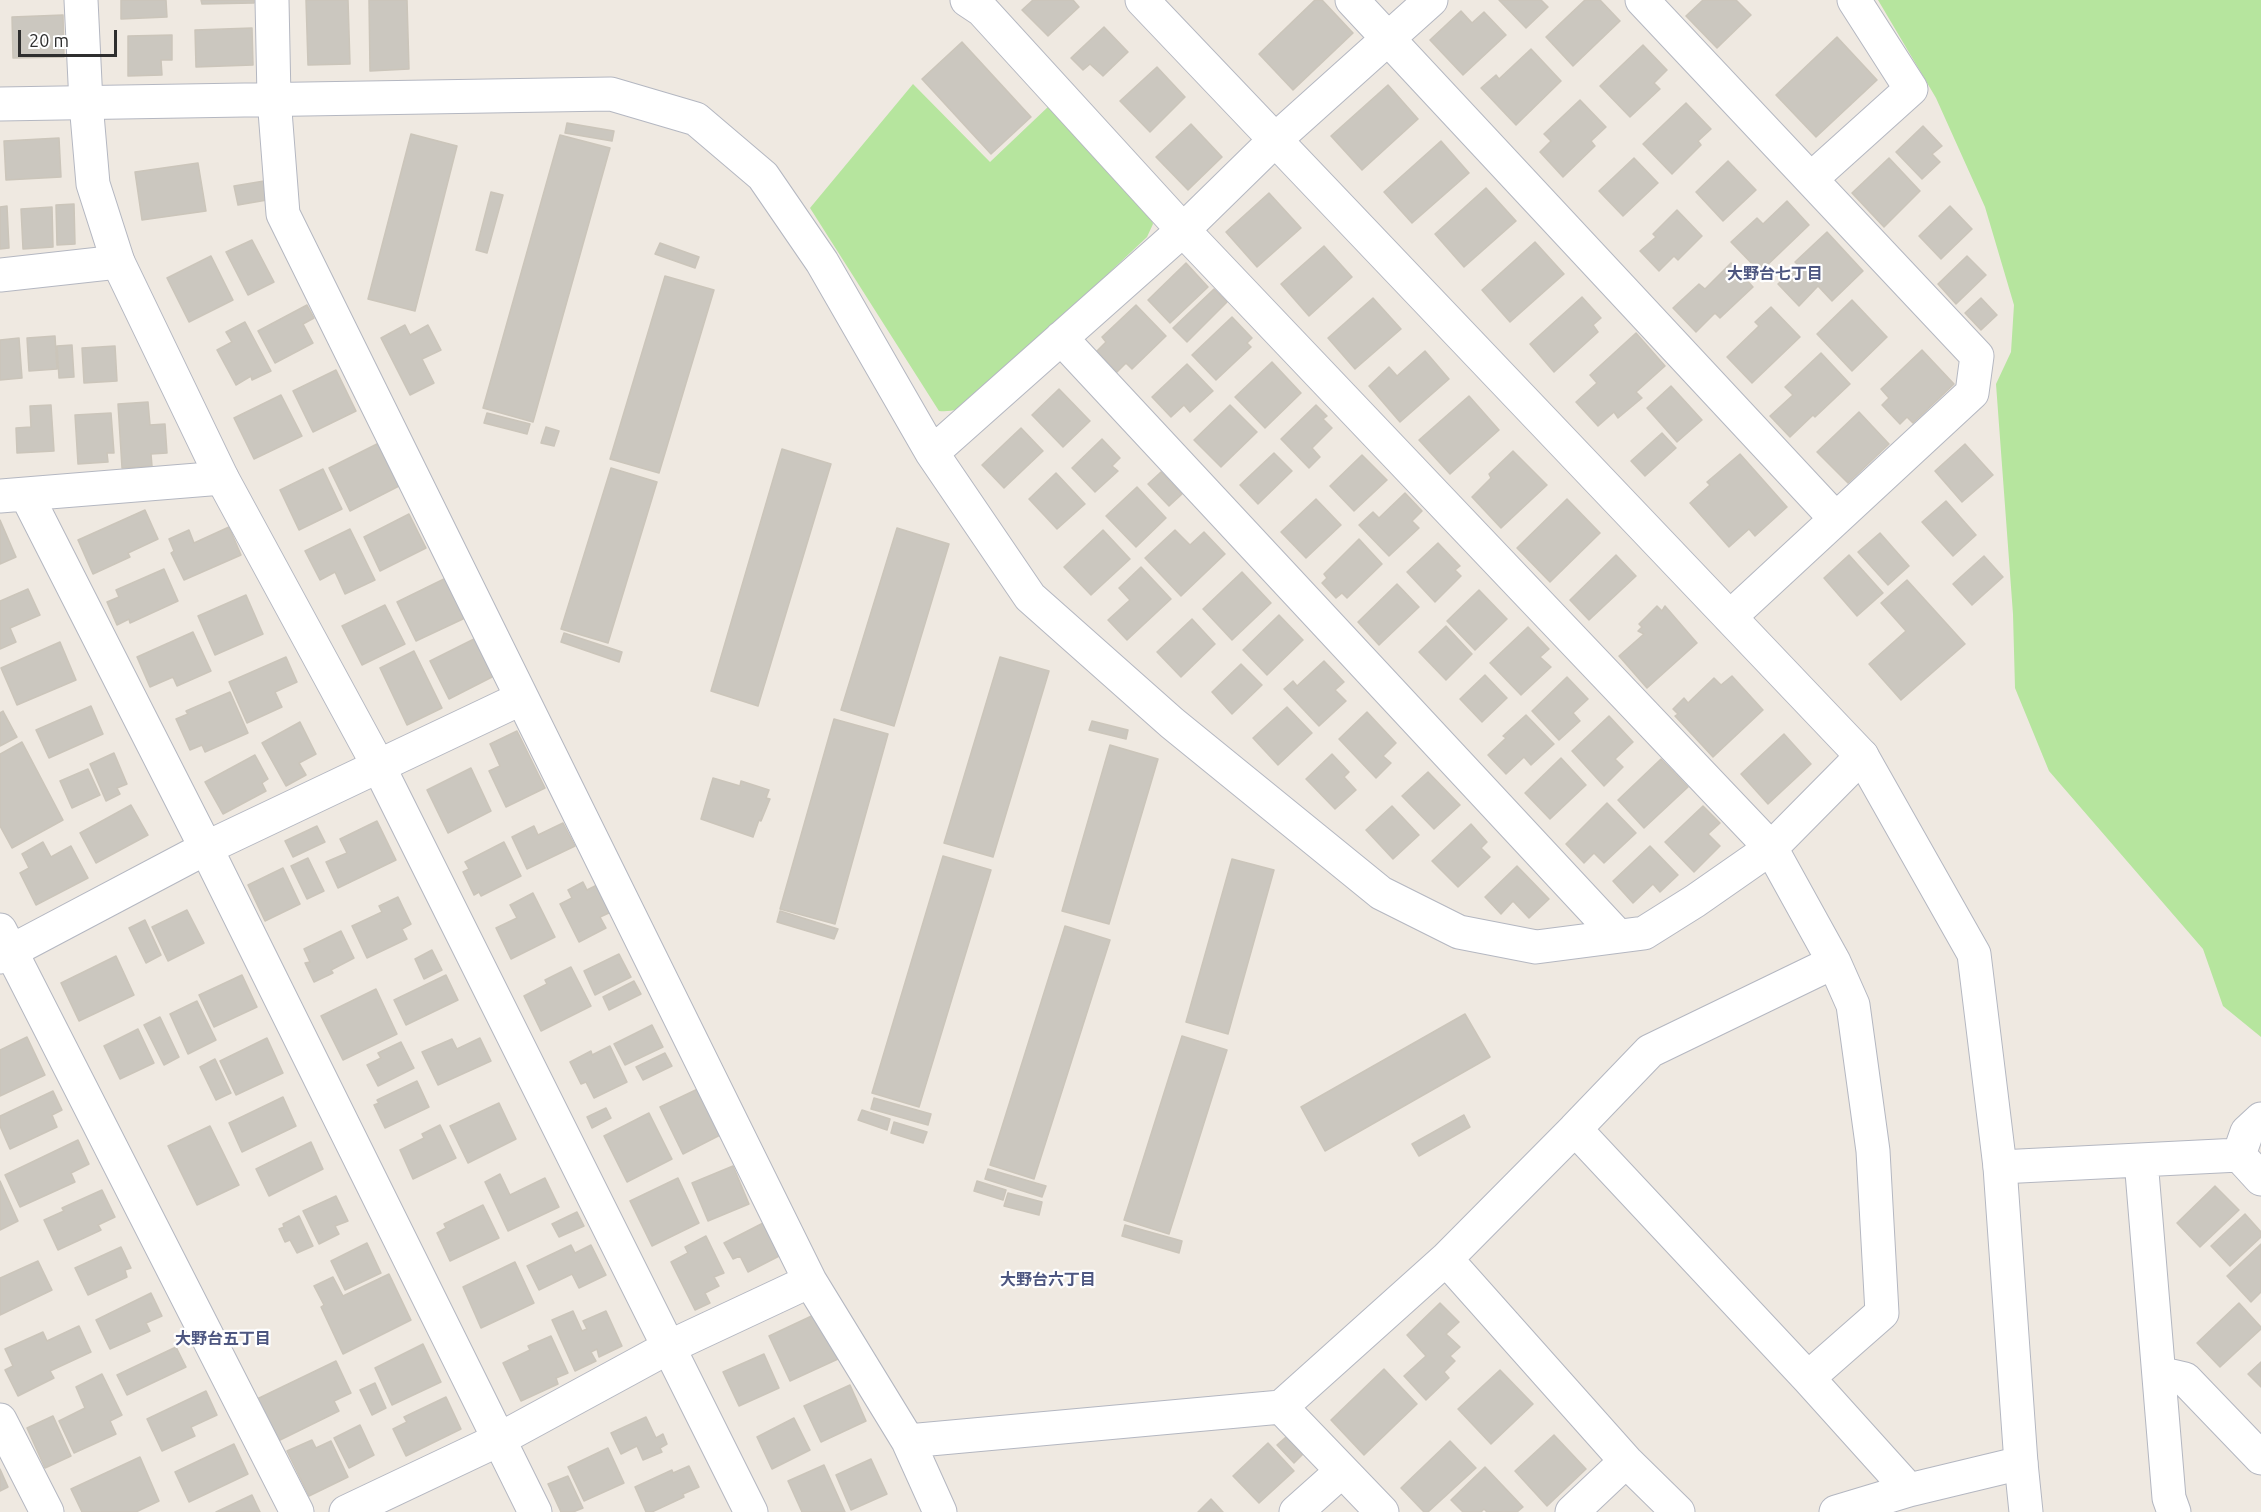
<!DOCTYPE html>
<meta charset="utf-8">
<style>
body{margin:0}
#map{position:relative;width:2261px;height:1512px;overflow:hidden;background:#efe9e1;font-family:Ubuntu,sans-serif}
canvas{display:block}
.scale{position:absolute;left:18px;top:30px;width:99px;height:27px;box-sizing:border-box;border:3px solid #2e2e2e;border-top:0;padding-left:8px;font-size:18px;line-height:21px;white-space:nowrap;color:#2e2e2e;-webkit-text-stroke:4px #fff;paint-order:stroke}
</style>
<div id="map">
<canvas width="2261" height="1512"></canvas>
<div class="scale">20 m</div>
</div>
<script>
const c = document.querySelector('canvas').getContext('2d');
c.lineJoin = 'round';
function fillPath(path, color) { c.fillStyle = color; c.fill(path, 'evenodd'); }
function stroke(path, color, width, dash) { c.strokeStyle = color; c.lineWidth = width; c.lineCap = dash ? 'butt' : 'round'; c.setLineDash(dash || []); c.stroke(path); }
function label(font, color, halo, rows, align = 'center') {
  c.font = font + ' Ubuntu,"Noto Sans JP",sans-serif'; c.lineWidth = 4.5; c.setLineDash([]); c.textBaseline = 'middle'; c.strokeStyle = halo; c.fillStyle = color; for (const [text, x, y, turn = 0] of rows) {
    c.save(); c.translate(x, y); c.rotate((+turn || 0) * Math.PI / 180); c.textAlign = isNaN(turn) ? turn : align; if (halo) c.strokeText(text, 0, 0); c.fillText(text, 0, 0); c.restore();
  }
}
fillPath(new Path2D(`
 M1878,0H2261V1037L2223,1006L2203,949L2049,771L2015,688L2013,614L1996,384L2011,352L2014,305L1985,207L1936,98Z
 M913,84L990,162L1050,105L1150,213L1153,224L1147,237L971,403C960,409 952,412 939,411L810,208Z`), '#b6e59e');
const building = new Path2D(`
 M121,0H166L167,17L121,19Z
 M201,0H254V3L202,4Z
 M306,0H348L350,64L308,65Z
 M369,0H407L409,69L370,71Z
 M1033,0H1073L1079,7L1048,36L1022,10Z
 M1315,0H1322L1353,33L1293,90L1259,54Z
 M1499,0H1541L1548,7L1526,28Z
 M1585,0H1600L1620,21L1573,66L1546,37Z
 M1703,0H1736L1751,15L1717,48L1686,16Z
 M1461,11L1472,23L1484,12L1506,35L1463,75L1430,40Z
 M63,15L64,57L13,58L12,17Z
 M1104,27L1128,52L1103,76L1090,64L1083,70L1071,58Z
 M252,28L253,65L196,67L195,30Z
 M172,35V60H161L162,75L128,76V36Z
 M1837,37L1877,80L1816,137L1776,95Z
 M962,42L1031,117L991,154L922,79Z
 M1643,45L1667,70L1654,83L1660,89L1630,117L1600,86Z
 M1531,49L1561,81L1516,125L1481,88L1496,75L1499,79Z
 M1157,67L1185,97L1150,132L1120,101Z
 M1388,85L1418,119L1362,170L1331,136Z
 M1580,100L1606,127L1591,141L1595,146L1563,177L1540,152L1551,141L1544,134Z
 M1686,103L1711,129L1698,141L1701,145L1672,174L1643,144Z
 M567,123L614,131L612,141L565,133Z
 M1191,124L1222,157L1188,190L1156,157Z
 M1923,126L1942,146L1932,154L1940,162L1922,179L1896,152Z
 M411,134L457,146L415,311L368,299Z
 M560,135L610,148L533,422L483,408Z
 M59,138L61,177L6,180L4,141Z
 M1441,141L1469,173L1412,223L1384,192Z
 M1634,158L1658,183L1623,216L1599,191Z
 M1889,158L1920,191L1884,227L1852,193Z
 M1728,161L1756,190L1723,221L1696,192Z
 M198,163L206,211L142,220L135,172Z
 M264,181L267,200L238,205L234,186Z
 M1486,188L1516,221L1464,267L1435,234Z
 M491,192L503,195L487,253L476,250Z
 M1269,193L1301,228L1257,267L1226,232Z
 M1787,201L1809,225L1760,272L1731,242L1757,218L1763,224Z
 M74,204L75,244L57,245L56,205Z
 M7,206L9,248L0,249V207Z
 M1950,206L1972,229L1941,259L1919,236Z
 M52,207L53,247L23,249L21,209Z
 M1677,210L1702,236L1678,260L1674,256L1659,271L1640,251L1656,237L1653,234Z
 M1827,232L1863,271L1832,301L1818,286L1799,306L1778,284L1798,265L1795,262Z
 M252,240L274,282L248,295L226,252Z
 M1535,242L1564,274L1510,322L1482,290Z
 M660,243L699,257L695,268L655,254Z
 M1324,246L1352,277L1309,316L1281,284Z
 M211,256L233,300L189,322L167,278Z
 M1967,256L1986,275L1956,304L1938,284Z
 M1186,263L1208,287L1170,323L1148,300Z
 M1731,263L1753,287L1720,318L1715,313L1696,332L1673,308L1699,284L1705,289Z
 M665,276L714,290L659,473L610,459Z
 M1214,289L1227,302L1187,342L1173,328Z
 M1582,297L1601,318L1593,325L1598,332L1554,372L1530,344Z
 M1373,298L1401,329L1355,369L1328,338Z
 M1981,298L1997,315L1981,330L1965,313Z
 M1852,300L1887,337L1852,371L1817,334Z
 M307,305L314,318L303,324L313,343L275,363L258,331Z
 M1136,305L1166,336L1132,369L1126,363L1117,372L1097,351L1106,342L1102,337Z
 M1771,307L1800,337L1752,383L1727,357L1759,326L1755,322Z
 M1232,317L1252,338L1247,343L1251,347L1216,380L1192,355Z
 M245,322L271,371L252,380L251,376L236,385L217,350L232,342L226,332Z
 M405,325L410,335L428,325L441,350L422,359L434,383L410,395L381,338Z
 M1636,333L1665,366L1636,392L1642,398L1618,418L1614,412L1598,426L1576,402L1597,383L1590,375Z
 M55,336L57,369L29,371L27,338Z
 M19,338L22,378L0,380V340Z
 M72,345L74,377L59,378L57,346Z
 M115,346L117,381L84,383L82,348Z
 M1922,350L1954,384L1913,423L1907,417L1900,424L1882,405L1889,398L1881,389Z
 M1425,351L1449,379L1400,422L1369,386L1389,367L1397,376Z
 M1821,353L1850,384L1815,417L1813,415L1790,437L1770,416L1793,395L1785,387Z
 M1272,362L1301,393L1265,428L1235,397Z
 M1187,364L1213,391L1190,412L1184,405L1171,417L1152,397Z
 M336,370L356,411L313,432L293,391Z
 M1671,386L1702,420L1677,442L1647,408Z
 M1059,389L1090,421L1063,447L1032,415Z
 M281,395L302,436L254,459L234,418Z
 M1469,396L1499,430L1450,474L1419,440Z
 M148,402L150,425L165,424L167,453L151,454L152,466L122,468L118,404Z
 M51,405L54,451L17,453L16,428L31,427L30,406Z
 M1230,405L1257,432L1221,467L1194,440Z
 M1316,405L1327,416L1323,419L1332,428L1312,448L1320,457L1309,468L1281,439Z
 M1859,412L1889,444L1848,483L1817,452Z
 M111,413L114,453H107L108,462L78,464L75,415Z
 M487,413L530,424L527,434L484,423Z
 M546,427L559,431L554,446L541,443Z
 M1021,428L1043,451L1004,488L982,465Z
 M1662,433L1676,448L1645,476L1631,461Z
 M1102,439L1120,458L1112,466L1118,471L1095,492L1072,468Z
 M381,442L401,485L350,511L329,468Z
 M1965,444L1993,475L1962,502L1935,471Z
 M782,449L831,464L758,706L711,691Z
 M1513,451L1547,485L1501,528L1472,497L1491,478L1489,474Z
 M1274,453L1292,471L1258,504L1240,485Z
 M1740,454L1787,507L1755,536L1749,529L1729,547L1690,503L1710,485L1707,482Z
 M1362,455L1387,480L1354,511L1330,486Z
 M611,468L657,482L608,643L561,629Z
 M323,469L342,509L299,530L280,490Z
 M1161,472L1182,494L1169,506L1148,484Z
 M1056,473L1085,504L1057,529L1029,499Z
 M1137,487L1166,518L1136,547L1106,516Z
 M1405,493L1422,511L1412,521L1419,528L1389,556L1359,525L1373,512L1379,518Z
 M1316,499L1341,525L1306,558L1281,532Z
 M1567,499L1600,533L1550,582L1517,548Z
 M1946,501L1976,535L1953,556L1922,522Z
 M145,510L158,539L128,553L130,557L93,574L78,540Z
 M409,514L426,548L380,571L364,537Z
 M0,520L16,557L0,564Z
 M229,527L241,555L184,580L171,553L174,551L169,539L189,530L194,543Z
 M897,528L949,544L894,726L841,710Z
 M350,529L375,580L345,594L335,572L320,580L305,551Z
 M1103,530L1130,559L1091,595L1064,567Z
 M1175,530L1190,545L1204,532L1225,554L1181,596L1145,558Z
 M1880,533L1909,566L1888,585L1858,552Z
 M1359,539L1382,564L1347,598L1342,593L1336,598L1322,583L1327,578L1324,574Z
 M1438,543L1460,566L1455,570L1461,576L1435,602L1407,572Z
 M1616,555L1636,576L1589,620L1570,600Z
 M1849,555L1883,593L1857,616L1824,578Z
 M1984,556L2003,577L1972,605L1953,584Z
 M1141,567L1171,599L1127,640L1108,620L1130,600L1119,588Z
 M164,569L178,601L130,623L129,619L117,625L107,602L119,597L116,590Z
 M1242,572L1271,603L1232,640L1203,609Z
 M446,578L465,618L416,641L397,602Z
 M1907,580L1965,644L1901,700L1869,664L1906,631L1881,603Z
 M1397,584L1419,607L1379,645L1358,622Z
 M28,589L40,615L10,628L16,642L0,649V601Z
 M1479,590L1507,619L1475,650L1447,621Z
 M246,595L263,634L215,655L198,616Z
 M385,605L405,644L362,665L342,626Z
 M1657,606L1662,611L1665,606L1697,643L1647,688L1619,656L1644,634L1638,631L1642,627L1639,624Z
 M1279,615L1303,640L1267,675L1243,650Z
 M1192,619L1215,644L1181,677L1157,652Z
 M1446,626L1472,654L1446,680L1419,652Z
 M1528,627L1549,649L1540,657L1551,667L1521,695L1490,663Z
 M193,632L211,671L177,686L173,677L150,687L137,657Z
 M564,633L622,652L619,662L561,642Z
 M476,638L494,676L449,699L430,661Z
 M60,642L76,680L17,705L1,668Z
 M414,651L442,708L407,725L380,668Z
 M286,657L297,682L275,692L282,707L247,723L229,682Z
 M1000,657L1049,671L993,857L944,843Z
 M1324,661L1344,682L1335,690L1346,701L1319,726L1284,689L1293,681L1297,686Z
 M1241,664L1262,685L1232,714L1212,692Z
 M1485,675L1507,698L1482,722L1460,699Z
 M1732,676L1763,710L1713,757L1675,716L1678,714L1673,709L1684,698L1688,703L1714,678L1721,685Z
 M1567,677L1588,699L1573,713L1580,721L1559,740L1532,711Z
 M230,692L248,733L205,752L202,745L190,750L176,719L188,714L186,711Z
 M91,706L103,734L49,758L36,730Z
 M1287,707L1312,733L1278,765L1253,738Z
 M3,711L17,737L0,746V713Z
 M1367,712L1396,743L1383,756L1391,763L1376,778L1339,739Z
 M1526,715L1554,744L1531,765L1524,757L1506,774L1488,755L1506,738L1503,736Z
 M1609,716L1633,742L1615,759L1623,767L1604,786L1572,751Z
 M834,719L888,734L835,924L780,909Z
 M1092,721L1128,730L1126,739L1089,730Z
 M300,722L316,754L299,763L306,775L286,786L262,743Z
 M517,731L545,788L506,807L489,771L500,766L490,744Z
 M1784,734L1811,764L1768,804L1741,774Z
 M22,742L63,820L12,848L0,826V754Z
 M1110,745L1158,759L1109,924L1062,911Z
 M114,753L127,784L117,788L120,794L106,801L90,764Z
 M1332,754L1349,772L1344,777L1356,790L1335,809L1306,779Z
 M255,755L268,779L262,783L266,791L223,814L205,782Z
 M1561,758L1586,785L1550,819L1525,793Z
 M1661,759L1688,787L1644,828L1618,800Z
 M471,768L491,811L448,833L427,790Z
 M88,769L100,795L72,808L60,781Z
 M1428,772L1460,805L1434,829L1402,796Z
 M713,778L740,786L741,781L769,790L766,798L770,799L761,821L759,820L753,837L701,819Z
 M1607,803L1636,833L1604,863L1594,853L1584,863L1566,844Z
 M131,805L148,835L96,863L80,833Z
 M1392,806L1419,835L1393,859L1366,830Z
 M1703,806L1720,823L1708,834L1720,846L1694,872L1665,842Z
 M377,821L396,860L338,888L326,862L347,853L340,839Z
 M563,823L575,846L527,869L512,837L534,826L538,835Z
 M1471,824L1487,842L1481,848L1490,857L1458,887L1432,861Z
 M317,826L325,842L293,857L285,841Z
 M43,842L51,857L71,846L88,878L36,905L20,873L29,868L22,854Z
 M504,842L521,876L481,896L479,892L474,895L463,872L469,869L465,862Z
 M1650,846L1678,875L1660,892L1653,884L1633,903L1613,881Z
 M943,856L991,870L919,1107L872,1093Z
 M308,858L324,891L307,899L291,866Z
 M1232,859L1274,870L1228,1034L1186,1022Z
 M1517,866L1549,899L1529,918L1513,901L1501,914L1485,897Z
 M283,868L300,904L265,921L248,885Z
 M583,882L587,890L597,885L611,912L600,917L606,928L579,942L560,904L572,898L568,890Z
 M533,893L555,937L511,959L496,928L517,918L510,905Z
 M398,897L411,924L402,929L407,939L367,958L352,926L382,912L379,906Z
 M187,910L204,943L168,961L152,927Z
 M780,911L838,929L834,939L777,922Z
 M145,920L161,955L146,963L129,928Z
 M1065,926L1110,940L1034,1179L990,1165Z
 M341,931L354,958L331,970L333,973L314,982L305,963L310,962L304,949Z
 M432,950L442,970L424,979L415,959Z
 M619,954L631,977L595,995L584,971Z
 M116,956L134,995L79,1021L61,983Z
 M571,967L591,1006L541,1031L524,996L547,984L545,980Z
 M242,975L257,1007L214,1027L199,995Z
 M446,975L458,1000L406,1025L394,1000Z
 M634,981L641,994L609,1010L603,997Z
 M376,989L397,1034L343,1060L321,1016Z
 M197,1001L216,1040L188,1054L170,1014Z
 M1465,1014L1490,1057L1325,1151L1301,1107Z
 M160,1017L179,1057L164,1065L144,1025Z
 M652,1025L663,1047L625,1065L614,1044Z
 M138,1029L154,1063L120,1079L104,1046Z
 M1182,1036L1227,1050L1169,1234L1124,1220Z
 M27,1037L45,1075L0,1096V1050Z
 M267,1038L283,1073L236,1095L220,1061Z
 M480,1038L491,1061L438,1085L422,1052L452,1039L457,1049Z
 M401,1042L414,1068L378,1086L367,1065L381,1058L378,1053Z
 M610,1046L627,1082L594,1098L586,1082L581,1084L570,1062L591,1051L592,1055Z
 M665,1053L672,1066L643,1080L636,1067Z
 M215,1059L231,1093L216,1100L200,1067Z
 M417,1081L429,1107L385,1128L374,1105L379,1103L377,1100Z
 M704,1086L726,1132L683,1154L660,1107Z
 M53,1091L62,1110L52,1115L57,1127L10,1149L0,1126V1116Z
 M283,1097L296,1126L242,1152L229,1123Z
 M874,1098L931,1114L928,1125L871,1109Z
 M499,1103L516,1139L468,1163L450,1126Z
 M606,1108L611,1118L592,1128L587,1117Z
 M862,1110L890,1119L887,1130L858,1120Z
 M649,1113L672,1159L627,1182L604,1136Z
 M1464,1115L1470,1127L1419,1156L1412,1144Z
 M894,1122L927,1132L923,1143L891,1133Z
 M440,1125L456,1158L413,1179L400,1150L424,1138L422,1134Z
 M210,1126L239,1185L197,1205L168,1146Z
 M78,1140L89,1164L71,1173L75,1182L20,1207L5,1175Z
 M311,1142L323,1169L269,1196L256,1169Z
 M733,1166L749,1204L708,1221L692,1183Z
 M988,1169L1046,1186L1042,1197L985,1179Z
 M500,1174L510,1195L545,1178L559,1207L508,1231L485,1182Z
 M678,1178L699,1223L652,1246L630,1201Z
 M0,1181L18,1221L0,1230Z
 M977,1181L1006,1190L1003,1200L974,1191Z
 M2215,1186L2239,1210L2200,1247L2177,1223Z
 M102,1190L115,1217L98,1225L101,1230L58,1250L44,1220L64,1211L62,1208Z
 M1008,1193L1042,1202L1039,1215L1004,1206Z
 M336,1196L348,1221L335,1226L339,1234L319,1244L303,1211Z
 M483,1205L499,1238L450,1261L437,1233L446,1228L444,1224Z
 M577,1212L584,1226L559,1237L552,1224Z
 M2245,1214L2261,1232V1237L2230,1266L2211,1246Z
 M299,1216L313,1246L297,1253L290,1240L285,1242L279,1229L284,1227L283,1224Z
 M769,1220L785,1253L748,1272L740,1256L733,1259L724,1243Z
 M1125,1225L1182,1241L1179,1253L1122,1236Z
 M706,1236L724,1273L714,1277L719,1286L705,1293L710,1303L695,1310L671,1262L688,1253L685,1247Z
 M367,1243L381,1273L345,1290L331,1261Z
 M2261,1244V1292L2251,1302L2227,1276Z
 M571,1245L575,1253L591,1245L606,1275L579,1288L572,1274L539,1290L527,1266Z
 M121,1247L131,1268L125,1270L127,1277L88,1295L75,1268Z
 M38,1261L52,1290L0,1315V1278Z
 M515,1262L534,1303L481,1328L463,1287Z
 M389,1274L411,1320L343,1354L321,1307L324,1305L314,1286L333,1277L343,1296Z
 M151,1293L162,1316L146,1323L150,1331L110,1349L96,1320Z
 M1440,1303L1459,1322L1446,1334L1460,1347L1450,1356L1455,1361L1444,1372L1449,1378L1426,1400L1404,1376L1426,1356L1407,1335Z
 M2239,1303L2261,1327V1329L2220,1367L2197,1343Z
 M573,1311L582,1331L587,1329L583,1321L606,1311L622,1346L599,1357L597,1349L591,1352L596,1361L575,1371L552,1320Z
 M818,1313L838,1359L790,1381L769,1336Z
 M79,1326L91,1352L50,1371L54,1378L18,1396L5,1370L13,1366L5,1349L43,1332L47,1341Z
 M551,1336L568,1373L556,1378L558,1384L521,1401L503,1363L530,1350L528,1346Z
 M423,1344L441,1382L392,1405L375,1368Z
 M176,1347L186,1367L127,1395L117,1375Z
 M764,1354L779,1388L739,1406L723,1372Z
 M336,1361L351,1393L334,1401L339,1411L276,1442L255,1400Z
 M2261,1362V1387L2248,1374Z
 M1384,1369L1417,1404L1364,1455L1331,1420Z
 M1500,1370L1533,1404L1491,1444L1458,1409Z
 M102,1374L122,1415L110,1421L116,1434L74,1453L59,1421L85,1408L76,1387Z
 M375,1383L386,1408L372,1415L360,1390Z
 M850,1385L866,1421L821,1442L804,1406Z
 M206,1391L217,1415L191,1427L195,1436L162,1451L147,1419Z
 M446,1397L461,1429L406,1456L393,1429L407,1422L404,1417Z
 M53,1416L71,1456L45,1468L27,1428Z
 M646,1417L656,1438L663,1434L667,1444L660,1448L662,1452L643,1460L637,1446L621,1454L611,1433Z
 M794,1418L810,1450L772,1469L757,1437Z
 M360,1425L374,1455L349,1468L334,1438Z
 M1554,1435L1586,1469L1547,1506L1515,1471Z
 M1286,1437L1303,1454L1294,1463L1277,1445Z
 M312,1440L316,1448L331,1441L348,1477L309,1496L287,1451Z
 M1450,1441L1476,1468L1428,1512H1424L1401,1488Z
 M1268,1443L1294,1471L1259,1503L1233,1476Z
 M234,1444L248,1474L189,1502L175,1472Z
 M608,1448L624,1483L584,1501L568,1467Z
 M140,1457L159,1501L136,1512H82L71,1489Z
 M871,1459L887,1494L851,1510L836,1475Z
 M824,1465L845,1512H802L788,1481Z
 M689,1466L699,1487L683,1494L684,1497L652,1512H646L635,1487L672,1470L673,1473Z
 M1485,1467L1523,1507L1517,1512H1487L1484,1509L1481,1512H1463L1451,1500Z
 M0,1469L8,1487L0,1491Z
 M568,1476L583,1508L573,1512H561L548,1484Z
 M252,1495L260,1512H216Z
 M1211,1499L1223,1512H1198Z`);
fillPath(building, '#cbc7bf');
stroke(building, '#cbc5ba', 1.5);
const minor = new Path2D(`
 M272,0L274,98L283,214L810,1281L908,1441
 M967,0L982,10L1183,230L1771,848L1834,962L1853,1005L1873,1151L1882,1313L1808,1378L1909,1490
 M1352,0L1835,518
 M1642,0L1977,356L1972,393L1730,617
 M0,104L611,94L696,119L763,176L822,262L932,453L1030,597L1172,723L1381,893L1459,932L1536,947L1644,933L1695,901L1771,848L1862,756
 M1811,179L1911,89L1854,0
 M0,275L118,262
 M1061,338L1618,936
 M932,453L1183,230L1275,140L1431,0
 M26,494L206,848L535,1512
 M0,496L222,478
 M0,930L297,1512
 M0,957L206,848L522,698
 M1575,1129L1446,1259L1626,1461L1678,1512
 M2239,1155L2247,1132L2261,1119
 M2141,1160L2169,1498L2174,1512
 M2000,1167L2239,1155L2261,1179
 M2159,1373L2185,1379L2261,1458
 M1808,1378L1575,1129L1650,1051L1834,962
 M0,1420L47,1512
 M346,1512L498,1440L669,1347L810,1281
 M940,1512L908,1441L1281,1407
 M1296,1512L1342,1471
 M1382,1512L1281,1407L1446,1259
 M1572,1512L1626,1461
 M1836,1512L1909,1490L2021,1463`);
const tertiary = new Path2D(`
 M81,0L86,103L93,184L118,262L222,478L378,765L751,1512
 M1142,0L1862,756L1974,954L2000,1167L2021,1463L2026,1512`);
stroke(minor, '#b4b7c1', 35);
stroke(tertiary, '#b4b7c1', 35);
stroke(minor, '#fff', 33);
stroke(tertiary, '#fff', 33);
label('bold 16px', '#4d5680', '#fff', [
 ["大野台七丁目",1775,274],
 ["大野台六丁目",1048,1280],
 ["大野台五丁目",223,1339]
]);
</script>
